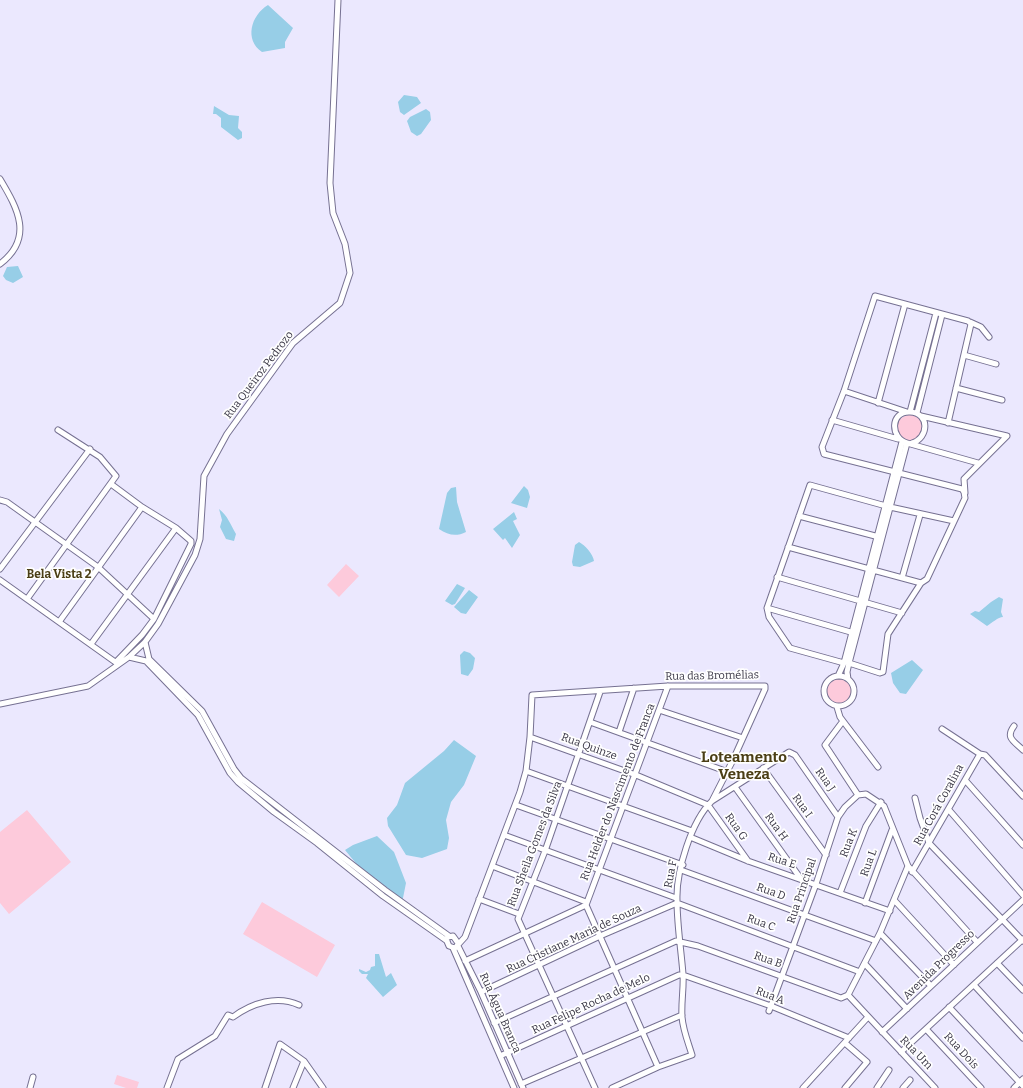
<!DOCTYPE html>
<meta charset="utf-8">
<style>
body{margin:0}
canvas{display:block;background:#ebe8fe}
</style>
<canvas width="1023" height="1088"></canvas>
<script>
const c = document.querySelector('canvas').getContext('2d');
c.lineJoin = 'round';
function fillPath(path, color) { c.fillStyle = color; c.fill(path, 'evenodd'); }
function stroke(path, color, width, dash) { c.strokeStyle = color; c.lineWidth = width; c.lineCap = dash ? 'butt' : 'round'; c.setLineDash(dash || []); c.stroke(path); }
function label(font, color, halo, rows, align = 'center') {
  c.font = font + ' Bitter,serif'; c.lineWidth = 3.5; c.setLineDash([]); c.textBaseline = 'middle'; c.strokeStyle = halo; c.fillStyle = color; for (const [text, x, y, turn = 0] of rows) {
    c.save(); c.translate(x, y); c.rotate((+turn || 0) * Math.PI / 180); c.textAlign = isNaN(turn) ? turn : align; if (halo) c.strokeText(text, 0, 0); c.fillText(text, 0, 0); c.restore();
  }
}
fillPath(new Path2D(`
 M897 428a13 13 0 1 1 26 0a13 13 0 1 1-26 0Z
 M346,564L359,576L339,597L327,585Z
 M826 691a13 13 0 1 1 26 0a13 13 0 1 1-26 0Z
 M27,810L71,862L9,914L0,903V832Z
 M262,902L335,945L317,977L243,934Z
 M117,1075L139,1082L137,1088H126L114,1084Z`), '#fdcadb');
fillPath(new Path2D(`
 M268,5L293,28L285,42V48L262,52C244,40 251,15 268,5Z
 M404,95L417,97L421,103L404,115L400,112L398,102Z
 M214,106L229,115L239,116L238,128L242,132V138L238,140L221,127V118L216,114H213Z
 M426,109L430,112L431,120L421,134L417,136L411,132L407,121L410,117Z
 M18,266L23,277L13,283L6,280L3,276L7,267Z
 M524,486L528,490L530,497L527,508L511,503Z
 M456,487L457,502L466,532C456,537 448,535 439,529L447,493L451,488Z
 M219,509C228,516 230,524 236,534L234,541L226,539L220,527L222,520Z
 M514,512L517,519L513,521L520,535L512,548L505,538L503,540L493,529Z
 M579,542C585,545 593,554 594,561L580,567L573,566L572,562L575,545Z
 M457,584L465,588L455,604L452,605L445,601Z
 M469,590L478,597L466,614L461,613L454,607Z
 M999,597L1003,599L1001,612L1003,617C998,617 992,623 987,626L970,614L975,611L979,612L991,602Z
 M464,651L470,653L475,658L473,669L468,676L461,674L460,655Z
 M912,660L923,670L906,694L900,693L893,683L891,673Z
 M454,740L476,756L464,785L451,802L446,820L449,838L447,849L422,858L406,855L388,826L387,818L397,805L405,783L444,751Z
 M377,836L394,852L406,883L402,903L381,883L359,867L345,850L353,845Z
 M375,954H379L386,977L391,973L397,985L383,997L366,978L368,974H362L359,971V969L366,972L370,970L371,967L375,966Z`), '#97cee7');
const minor = new Path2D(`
 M0,179C18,209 34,238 0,264
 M970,322L981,327L989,337
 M964,355L996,364
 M956,388L1002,400
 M844,391L907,412
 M878,403L905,304
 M910,412L936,313
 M917,413L942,315
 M921,416L1007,436L964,479L965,493
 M832,420L898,439
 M912,443C929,438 930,413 910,412C890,411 890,438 907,443L978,463
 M111,484L142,507L176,528L191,541V544L154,619L142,635L116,662
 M0,500L7,502L98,567L154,619
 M890,507L954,521
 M799,516L879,537
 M788,547L921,583
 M0,569L90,449
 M777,577L902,613
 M902,578L920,515
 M0,580L118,664
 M27,599L116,476L100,457L58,430
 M767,608L854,633
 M59,622L142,507
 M145,642L149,659L202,711L234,769L241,778L385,890L449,936
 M91,644L176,528
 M129,657L146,661L198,715L230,773L238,782L274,812L317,843L383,896L447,941
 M844,663L790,648L769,617L767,608L810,485L886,506
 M849,663L880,673L883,672L888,634L921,583L927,579L965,498L964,492L962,489L824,454L822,447L844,391L875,296L968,321L971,324L948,423
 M824 691a15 15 0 1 1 30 0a15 15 0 1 1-30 0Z
 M838,676L844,663L902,442
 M848,679L847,672L849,663L907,443
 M0,704L88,686L129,657L145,642L158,624L195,555L200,539L204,476L227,434L293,343L340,303L350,273L345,244L333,213L330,183L338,0
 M837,707L840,717L843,721L825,745L858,795
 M659,710L743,738
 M843,721L878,767
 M590,722L728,772
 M1014,726C1005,738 1014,741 1023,750
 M942,729L980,754
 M619,732L634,688
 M530,737L636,775L708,805L748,861
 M763,768L826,855
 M526,771L692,831
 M965,780L1023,845
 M735,787L801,879
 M915,798L920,818L929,843L1023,941
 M516,805L683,865
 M949,810L1023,895
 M504,835L676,898
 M690,837L748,861L890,911
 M492,866L586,902
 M908,866L880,933L848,995L935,1088
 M681,870L876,941
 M912,872L980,754L985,755L1023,796
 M840,893L866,826L881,802
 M479,899L519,914
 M895,901L954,965
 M677,903L860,972
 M865,903L892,830
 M586,905L668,686
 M586,905L658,1067
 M880,933L931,986
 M458,943L453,936L448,937L446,939L449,946L455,948L465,937L520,792L526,771L530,737L532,695L668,686H765V689L733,760L712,801
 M458,946L481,992L523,1088
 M453,948L514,1088
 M465,961L586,905
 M997,963L1023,990
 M865,964L907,1009
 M974,985L1023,1038
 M481,992L600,936L677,903
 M949,1007L1023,1086
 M769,1011L816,884L838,817L845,807L858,795L866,794L884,806L908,866L977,942
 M494,1023L676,941L698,946L841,998L848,995
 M926,1029L981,1088
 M882,1032L1023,900
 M845,1043L867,1062L845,1088
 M901,1052L1023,939
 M500,1056L679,975H683L771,1006L849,1038
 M521,1084L682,1015
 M30,1088L33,1077
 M167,1088L178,1059L215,1036L228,1015L233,1017C252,1003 277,995 299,1005
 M265,1088L280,1044L304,1061L323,1088
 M293,1088L304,1061
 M595,1088L518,919L545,851L600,692
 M612,1088L658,1067L692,1055C688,1042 683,1030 682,1017C681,1002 684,988 683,974C681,949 677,925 677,900C676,872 691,821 712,801L789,752L795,755L838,817
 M803,1088L868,1017
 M877,1088L889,1070
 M903,1088L910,1080
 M1014,1088L1023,1079`);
stroke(minor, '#767192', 7);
stroke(minor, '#fff', 5);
label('11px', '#393645', '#fff', [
 ["Rua Queiroz Pedrozo",259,375,-53],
 ["Rua das Bromélias",712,676,-1],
 ["Rua Quinze",589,747,20],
 ["Rua J",825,780,55],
 ["Rua Helder do Nascimento de Franca",618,792,-69],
 ["Rua Corá Coralina",939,805,-61],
 ["Rua I",802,806,54],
 ["Rua G",736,827,55],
 ["Rua H",776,827,54],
 ["Rua K",849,843,-69],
 ["Rua Sheila Gomes da Silva",535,844,-69],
 ["Rua E",782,861,18],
 ["Rua L",869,863,-70],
 ["Rua F",671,874,-79],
 ["Rua Principal",802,891,-71],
 ["Rua D",771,892,20],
 ["Rua C",761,923,20],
 ["Rua Cristiane Maria de Souza",574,939,-25],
 ["Rua B",768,960,19],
 ["Avenida Progresso",939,965,-44],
 ["Rua A",770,996,21],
 ["Rua Felipe Rocha de Melo",591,1004,-25],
 ["Rua Água Branca",500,1013,66],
 ["Rua Dois",961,1051,47],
 ["Rua Um",916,1053,46]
]);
label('bold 12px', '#4b3f16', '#fff', [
 ["Bela Vista 2",59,575]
]);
label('bold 15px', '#4b3f16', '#fff', [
 ["Loteamento",744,758],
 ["Veneza",744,775]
]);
</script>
